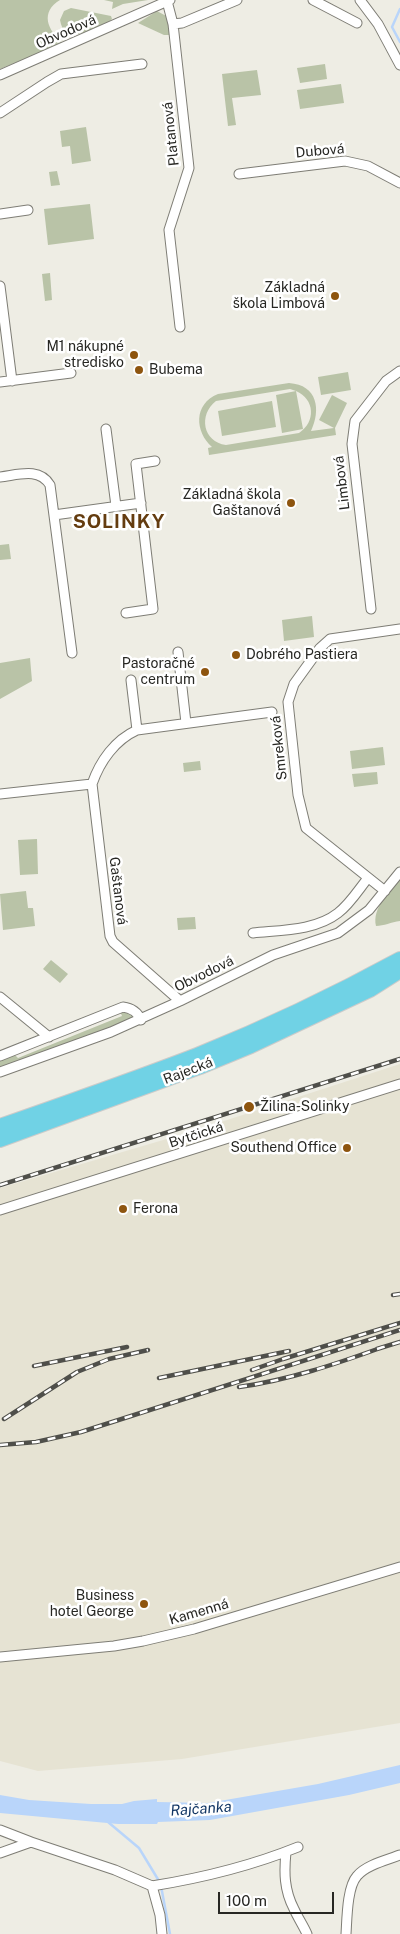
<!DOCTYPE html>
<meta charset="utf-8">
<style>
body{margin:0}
#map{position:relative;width:400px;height:1934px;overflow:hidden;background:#eeede4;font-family:"Public Sans",sans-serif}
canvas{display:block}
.scale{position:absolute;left:218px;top:1892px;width:116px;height:22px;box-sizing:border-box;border:2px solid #272723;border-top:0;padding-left:6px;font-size:15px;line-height:18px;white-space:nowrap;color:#272723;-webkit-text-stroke:4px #fff;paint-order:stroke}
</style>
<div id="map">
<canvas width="400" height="1934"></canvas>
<div class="scale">100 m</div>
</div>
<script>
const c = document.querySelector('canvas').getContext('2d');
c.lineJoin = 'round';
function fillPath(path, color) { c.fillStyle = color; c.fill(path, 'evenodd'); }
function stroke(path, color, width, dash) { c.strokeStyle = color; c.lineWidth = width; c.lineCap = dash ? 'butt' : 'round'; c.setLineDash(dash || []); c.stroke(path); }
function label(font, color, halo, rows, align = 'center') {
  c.font = font + ' "Public Sans",sans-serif'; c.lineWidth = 5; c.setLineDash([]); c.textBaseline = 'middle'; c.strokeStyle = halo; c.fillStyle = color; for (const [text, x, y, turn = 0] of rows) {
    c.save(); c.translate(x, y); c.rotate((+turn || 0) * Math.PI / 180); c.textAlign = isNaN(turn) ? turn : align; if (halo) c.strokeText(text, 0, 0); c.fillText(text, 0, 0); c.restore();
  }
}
fillPath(new Path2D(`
 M400,1064V1723L182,1759L38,1771L0,1761V1188L187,1133Z`), '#e6e3d3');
fillPath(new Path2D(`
 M0,0H60C40,12 47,30 63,43L0,69Z
 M104,0H148L123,4L112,9L113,2Z
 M71,8L111,16L112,19C108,23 101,25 95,28C81,34 64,42 60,20L64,11Z
 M157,11L168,17L170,35H164L138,23Z
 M325,64L327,79L300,83L297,68Z
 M257,70L261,95L232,98L236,125L228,126L222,74Z
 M341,84L344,103L300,109L297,90Z
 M86,127L91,161L72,164L70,146L62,147L60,131Z
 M57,171L60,185L51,186L49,172Z
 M90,204L94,239L48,245L44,209Z
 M50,273L52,300L45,301L42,274Z
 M348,372L351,390L321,395L318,377Z
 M289,383C318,385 321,410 311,431L334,428L319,420L332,395L347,403L335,428L336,435L209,455L208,448L212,447C195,432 193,404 218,394ZM290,389L296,391L276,395L282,433L303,429L296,391C315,399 316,422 299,433L226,445C203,442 198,415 216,401Z
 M272,401L276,427L222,436L218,411Z
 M9,544L11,559L0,560V545Z
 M312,616L314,637L284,641L282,620Z
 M30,658L32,681L0,699V663Z
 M383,747L385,765L352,769L350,751Z
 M200,761L201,770L184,772L183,763Z
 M377,772L378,784L354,787L352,774Z
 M37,839L38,874L20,875L18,840Z
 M400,879V921C391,922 384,926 376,926C372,908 389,892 400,879Z
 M26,891L28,908H33L35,926L3,930L0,894Z
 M195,917L196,929L178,930L177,918Z
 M51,960L68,974L60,983L43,969Z
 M123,1010L131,1013L134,1018L56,1048L0,1067V1059L15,1055L18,1058L122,1016L120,1011Z`), '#b9c3a7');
fillPath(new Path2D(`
 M400,1765V1783L349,1795L210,1820L158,1822L157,1824H118L0,1813V1795L29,1800L91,1804H122L134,1801L157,1799V1802L208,1803L318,1784Z`), '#b9d5fa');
stroke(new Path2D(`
 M400,9L392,27L400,42
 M108,1822L139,1848L159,1881
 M161,1886L170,1934`), '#b9d5fa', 2.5);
const street = new Path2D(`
 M313,0L357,23
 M360,0L378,24L400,65
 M167,1L173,24L189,168L169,230L180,327
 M173,24L182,23L237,0
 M0,75L170,0
 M0,113L47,82L61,74L142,64
 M239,174L345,161L368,166L400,183
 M0,214L28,210
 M0,286L12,381
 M0,382L71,373
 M106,429L116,506
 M0,477C18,475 39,467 50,485L72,653
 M54,515L141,503
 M371,609L352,444L355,421L386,381L400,371
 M126,613L153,609L136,464L155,461
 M178,652L186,723
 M131,680L137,730
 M0,794L92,784
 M385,891L306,828L298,795L288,702L294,684L320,648L330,639L400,629
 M253,933C280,930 315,931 338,913C350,904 359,889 368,878
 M0,997L49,1037
 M180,1001L113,942L110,936L92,784C100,761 115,740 137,730L272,712
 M0,1056L123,1007C131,1008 137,1011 141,1020
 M0,1072L111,1032L180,1001L273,955L338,933L369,910L400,872
 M0,1210L400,1084
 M0,1657L114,1646L143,1641L194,1629L400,1567
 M0,1830L31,1842
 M286,1852C284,1872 284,1890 294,1909C298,1918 303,1925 307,1934
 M0,1853L31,1842L115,1870L152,1886
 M152,1886C202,1878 251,1866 298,1847
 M152,1886L160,1915L162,1934
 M346,1934C347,1919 347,1887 357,1876C366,1865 387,1860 400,1855`);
const primary = new Path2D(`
 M0,1126C66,1103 132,1080 197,1055C267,1027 334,995 400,959
 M0,1140L200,1067L251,1046L370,990L400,971`);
stroke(street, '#7e7d75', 11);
stroke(primary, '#cbcbca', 16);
stroke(street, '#fff', 9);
stroke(primary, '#70d2e5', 14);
const rail = new Path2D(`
 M0,1185L400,1059
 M393,1295L400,1294
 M377,1349L400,1342
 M34,1366L127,1347
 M252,1370L283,1359L400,1323
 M159,1378L289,1351
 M239,1387C289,1380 336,1364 383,1347
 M4,1419L77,1372L109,1359L148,1350
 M0,1445L36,1442L81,1432L400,1330`);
stroke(rail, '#4f4f4a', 4.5);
stroke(rail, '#fff', 2.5, [8]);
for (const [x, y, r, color] of [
 [335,296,5,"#8e550f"],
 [134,355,5,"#8e550f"],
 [139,370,5,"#8e550f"],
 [291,503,5,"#8e550f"],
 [236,655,5,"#8e550f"],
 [205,672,5,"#8e550f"],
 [249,1107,6,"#8e550f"],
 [347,1148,5,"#8e550f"],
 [123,1209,5,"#8e550f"],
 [144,1604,5,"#8e550f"]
]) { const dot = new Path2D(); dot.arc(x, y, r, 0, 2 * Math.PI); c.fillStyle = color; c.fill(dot); stroke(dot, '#fff', 2); }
label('14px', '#272723', '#fff', [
 ["Obvodová",66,32,-24],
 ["Platanová",171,134,-96],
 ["Dubová",320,151,-5],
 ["Limbová",342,483,-97],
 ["Smreková",279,748,-96],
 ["Gaštanová",118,891,83],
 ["Obvodová",204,974,-26],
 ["Rajecká",188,1071,-21],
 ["Bytčická",196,1135,-18],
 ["Kamenná",199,1612,-16]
]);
label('14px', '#272723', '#fff', [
 ["Základná",325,288],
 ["škola Limbová",325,304],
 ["M1 nákupné",124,347],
 ["stredisko",124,363],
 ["Bubema",149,370,"left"],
 ["Základná škola",281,495],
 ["Gaštanová",281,511],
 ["Dobrého Pastiera",246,655,"left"],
 ["Pastoračné",195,664],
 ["centrum",195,680],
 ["Žilina-Solinky",260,1107,"left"],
 ["Southend Office",337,1148],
 ["Ferona",133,1209,"left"],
 ["Business",134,1596],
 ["hotel George",134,1612]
], 'right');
label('italic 15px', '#123664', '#fff', [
 ["Rajčanka",201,1809,-4]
]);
c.letterSpacing = '1px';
label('bold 19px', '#643c0f', '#fff', [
 ["SOLINKY",119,522]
]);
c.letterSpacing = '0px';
</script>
